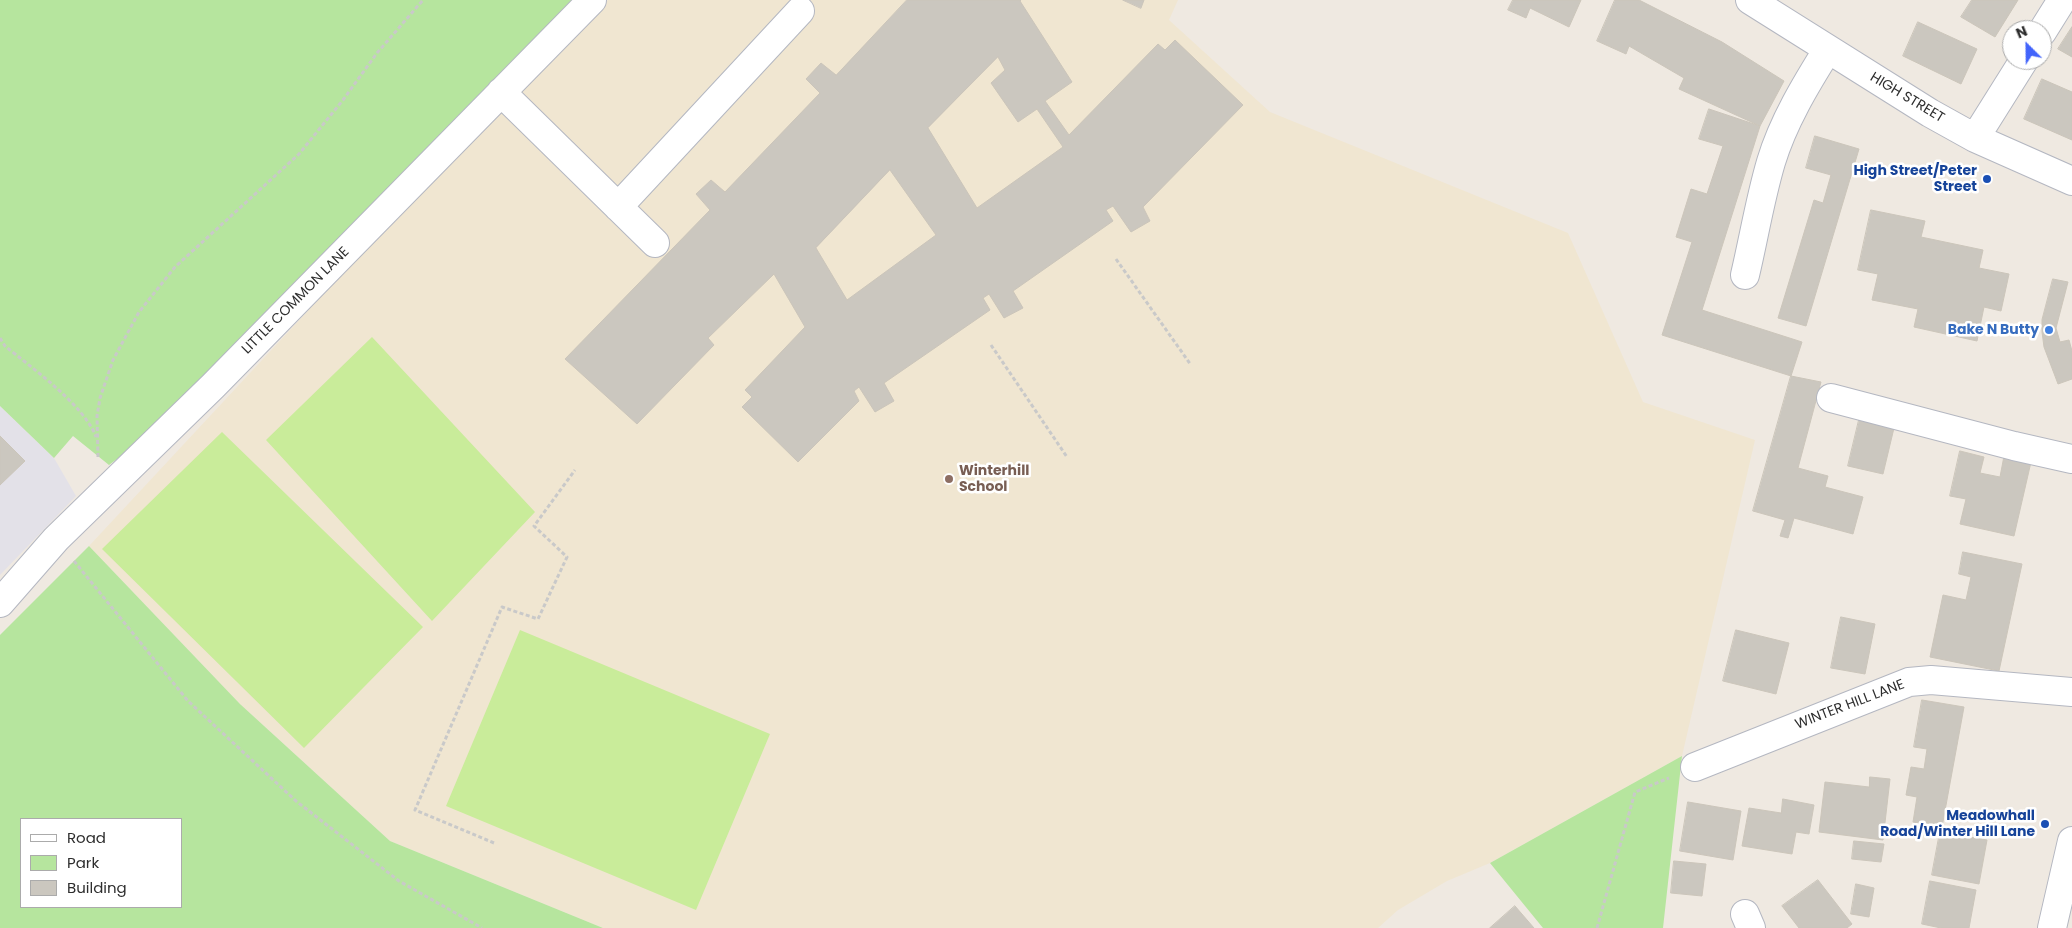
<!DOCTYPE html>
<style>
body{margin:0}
#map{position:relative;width:2072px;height:928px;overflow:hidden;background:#efe9e1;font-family:Poppins,sans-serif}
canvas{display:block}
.legend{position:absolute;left:20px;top:818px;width:162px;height:90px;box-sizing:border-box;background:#fff;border:1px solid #ababab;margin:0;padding:6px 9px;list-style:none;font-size:15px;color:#2e2e2e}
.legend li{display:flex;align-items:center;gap:10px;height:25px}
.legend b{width:25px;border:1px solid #ababab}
.north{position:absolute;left:2002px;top:20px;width:50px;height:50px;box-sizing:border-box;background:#fff;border:1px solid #ababab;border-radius:50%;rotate:337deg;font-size:14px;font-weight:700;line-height:20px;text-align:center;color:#2e2e2e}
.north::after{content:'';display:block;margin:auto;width:18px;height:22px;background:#4264fb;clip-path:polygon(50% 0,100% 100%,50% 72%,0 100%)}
</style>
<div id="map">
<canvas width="2072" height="928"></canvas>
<ul class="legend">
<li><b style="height:6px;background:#fff"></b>Road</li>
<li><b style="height:14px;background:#b6e59e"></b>Park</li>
<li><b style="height:14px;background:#cbc7bf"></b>Building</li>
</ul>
<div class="north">N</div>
</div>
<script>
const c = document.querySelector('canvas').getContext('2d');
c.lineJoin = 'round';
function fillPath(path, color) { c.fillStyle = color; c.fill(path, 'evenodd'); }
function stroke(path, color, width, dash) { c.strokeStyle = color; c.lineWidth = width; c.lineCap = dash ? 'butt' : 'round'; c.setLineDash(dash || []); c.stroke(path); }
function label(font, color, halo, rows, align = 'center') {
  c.font = font + ' Poppins,sans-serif'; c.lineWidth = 5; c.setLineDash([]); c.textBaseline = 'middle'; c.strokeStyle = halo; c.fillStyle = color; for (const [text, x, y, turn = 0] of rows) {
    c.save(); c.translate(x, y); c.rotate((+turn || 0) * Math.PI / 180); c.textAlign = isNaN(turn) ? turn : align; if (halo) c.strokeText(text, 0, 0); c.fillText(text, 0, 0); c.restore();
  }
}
fillPath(new Path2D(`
 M0,406L54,458L76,496L0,575Z`), '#e3e1e8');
fillPath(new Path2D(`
 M608,0H1178L1169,20L1270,112L1568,233L1643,402L1755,440L1682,756L1490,863L1447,881L1398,910L1378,928H603L390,841L240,704L89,546L344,272Z`), '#f0e6d1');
fillPath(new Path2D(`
 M0,0H592L213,386L109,465L73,436L54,458L0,406Z
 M89,546L240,704L390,841L603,928H0V635ZM21,819H181V907H21Z
 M1682,756L1663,928H1543L1490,863Z`), '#b6e59e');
fillPath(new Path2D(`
 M372,337L535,512L432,621L266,440Z
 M222,432L423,627L304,748L102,549Z
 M520,630L770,734L696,910L446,806Z`), '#c9ec9a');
const building = new Path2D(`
 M907,0H1021L1020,1L1072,82L1045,101L1069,135L1158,44L1165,50L1175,40L1243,105L1143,207L1150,221L1131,232L1113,206L1106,210L1113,221L1013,291L1023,308L1004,318L989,294L983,298L990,310L884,383L894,401L875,412L859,387L854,391L859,401L798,462L742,407L752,397L745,390L805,327L774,274L708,338L714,345L637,424L565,359L710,210L696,194L711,180L725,192L820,93L806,79L821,63L836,75ZM998,57L1005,70L991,83L1018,122L1037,109L1063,147L977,208L928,128ZM890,170L936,235L847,300L816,248Z
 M1123,0H1144L1141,8Z
 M1513,0H1581L1569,27L1530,8L1526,18L1508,10Z
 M1615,0H1639L1722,42L1784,81L1760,126L1679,89L1684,78L1629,46L1626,54L1597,41Z
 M1972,0H2018L1995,37L1961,17Z
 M1918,22L1977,49L1961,84L1903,56Z
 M2072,27V57L2058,49Z
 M2042,79L2072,92V140L2024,119Z
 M1709,109L1760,126L1702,310L1802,342L1791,376L1662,335L1692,242L1676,237L1691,189L1707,194L1723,146L1699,139Z
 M1815,136L1859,149L1806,326L1778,318L1814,200L1823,203L1831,175L1806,168Z
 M1871,210L1925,221L1921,237L1983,250L1979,268L2009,274L2001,311L1984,307L1977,341L1914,327L1918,309L1872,300L1878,274L1858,270Z
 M2053,279L2068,282L2056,328L2060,342L2069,340L2072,351V379L2058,384L2044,347L2042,332V320Z
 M1791,376L1821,382L1798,468L1828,476L1825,487L1863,497L1853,534L1794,518L1788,538L1780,536L1785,520L1753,511Z
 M1859,420L1894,428L1883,474L1848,466Z
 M0,436L25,461L0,485Z
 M1960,451L1984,457L1980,473L2000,477L2004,456L2031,462L2014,536L1960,524L1966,499L1950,496Z
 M1963,552L2022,564L1999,671L1930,657L1943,595L1966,600L1971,577L1959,574Z
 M1841,617L1875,624L1865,674L1831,668Z
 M1736,630L1789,643L1776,694L1723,681Z
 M1922,700L1964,707L1942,827L1913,822L1917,797L1906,795L1911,767L1924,769L1927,749L1914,747Z
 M1870,777L1890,779L1883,840L1819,832L1825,782L1869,787Z
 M1783,799L1814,805L1809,834L1796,832L1792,854L1742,846L1749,808L1781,813Z
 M1688,802L1741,811L1733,860L1680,851Z
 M1940,832L1987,840L1979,884L1932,875Z
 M1854,841L1884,844L1881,862L1852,859Z
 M1674,861L1706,864L1702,896L1671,893Z
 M1818,880L1852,924L1847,928H1799L1782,906Z
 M1930,881L1976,890L1969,928H1941L1922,924Z
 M1856,884L1874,888L1869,917L1851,914Z
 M1515,906L1534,928H1490Z`);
fillPath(building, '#cbc7bf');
stroke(building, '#cbc5ba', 1);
const minor = new Path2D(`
 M1750,0L1930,113L1975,138L2072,181
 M2042,32L2062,0
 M501,92L655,243
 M1975,138L2024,60
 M618,207L800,11
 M1745,275C1754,237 1760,199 1771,162C1783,122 1806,84 1828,49
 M1831,398L2014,446L2072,459
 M0,603L56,539L213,386L592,0
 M1695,767L1909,682L1931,680L2072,692
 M1745,914L1751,928
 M2052,928L2072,841`);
stroke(minor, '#b4b7c1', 30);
stroke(new Path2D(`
 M1116,259L1191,365
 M0,338L5,346C31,367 85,406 96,437
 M991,345L1067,457
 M98,457L97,416L100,398L113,360L139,312L175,267L299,154L343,100L377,53L423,0
 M74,561L188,701L296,801L399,881L482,928
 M494,843L415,810L502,607L538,619L567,557L534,526L575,470
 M1597,928L1635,792L1669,778`), '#c9c9c9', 3, [4, 2.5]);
stroke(minor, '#fff', 28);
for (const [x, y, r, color] of [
 [1987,179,5,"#1a4fb4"],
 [2049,330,5,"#3f7fe0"],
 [949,479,5,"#8d6e63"],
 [2045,824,5,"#1a4fb4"]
]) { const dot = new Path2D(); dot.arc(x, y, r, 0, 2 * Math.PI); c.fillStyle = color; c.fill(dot); stroke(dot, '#fff', 2); }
label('14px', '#2e2e2e', '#fff', [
 ["HIGH STREET",1907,98,31],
 ["LITTLE COMMON LANE",296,301,-45],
 ["WINTER HILL LANE",1850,705,-21]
]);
label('bold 14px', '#164399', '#fff', [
 ["High Street/Peter",1977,171],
 ["Street",1977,187],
 ["Meadowhall",2035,816],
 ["Road/Winter Hill Lane",2035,832]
], 'right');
label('bold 14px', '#366cbe', '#fff', [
 ["Bake N Butty",2039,330]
], 'right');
label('bold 14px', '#785e54', '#fff', [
 ["Winterhill",959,471],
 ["School",959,487]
], 'left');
</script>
